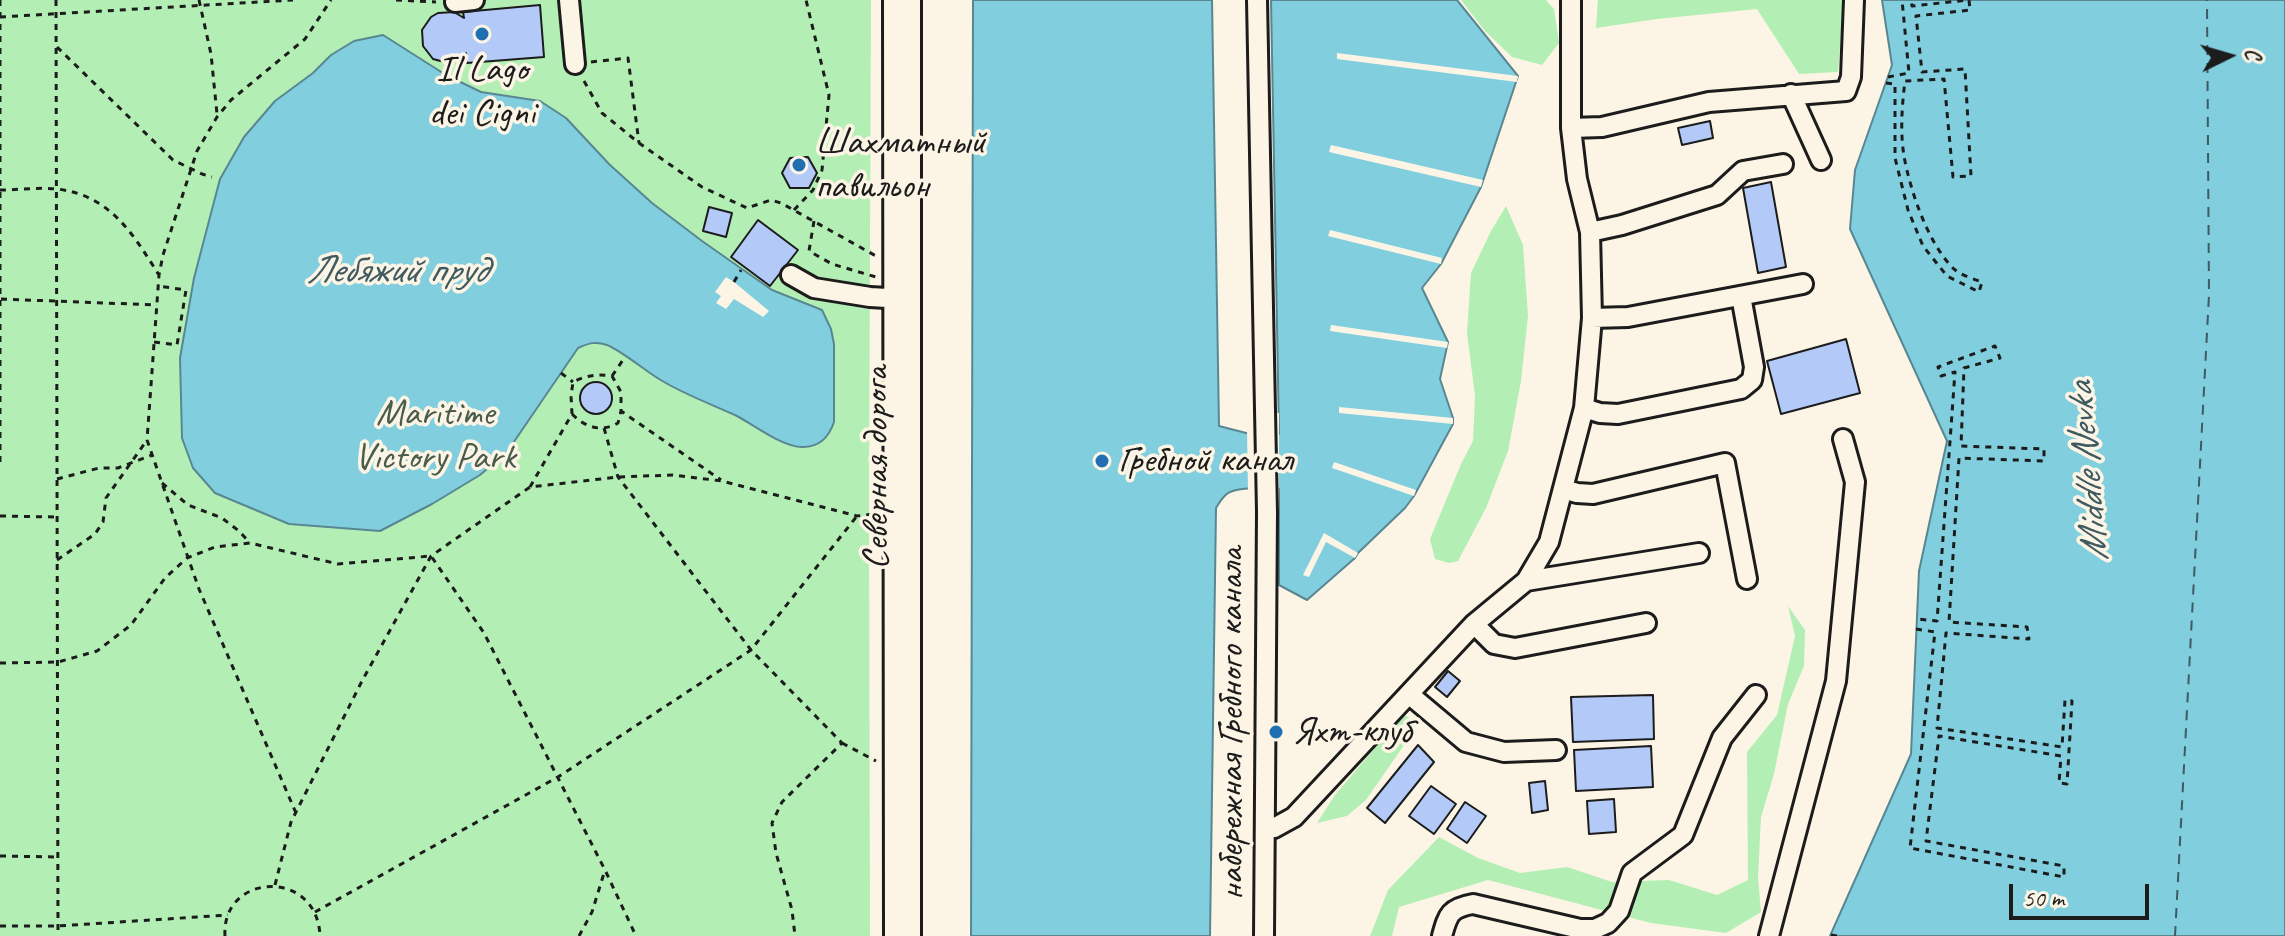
<!DOCTYPE html>
<meta charset="utf-8">
<style>
body{margin:0}
#map{position:relative;width:2285px;height:936px;overflow:hidden;background:#fcf5e5;font-family:Caveat,sans-serif}
canvas{display:block}
.north{position:absolute;left:2189px;top:16px;width:80px;height:80px;-webkit-text-stroke:6px #fcf5e5;paint-order:stroke;rotate:85deg;font-size:22px;font-weight:700;line-height:32px;text-align:center;color:#1c1c1c}
.north::after{content:'';display:block;margin:auto;width:28px;height:36px;background:#1c1c1c;clip-path:polygon(50% 0,100% 100%,50% 72%,0 100%)}
.scale{position:absolute;left:2009px;top:884px;width:140px;height:36px;box-sizing:border-box;border:4px solid #1c1c1c;border-top:0;padding-left:10px;font-size:24px;line-height:28px;white-space:nowrap;color:#1c1c1c;-webkit-text-stroke:6px #fcf5e5;paint-order:stroke}
</style>
<div id="map">
<canvas width="2285" height="936"></canvas>
<div class="north">С</div>
<div class="scale">50 m</div>
</div>
<script>
const c = document.querySelector('canvas').getContext('2d');
c.lineJoin = 'round';
function fillPath(path, color) { c.fillStyle = color; c.fill(path, 'evenodd'); }
function stroke(path, color, width, dash) { c.strokeStyle = color; c.lineWidth = width; c.lineCap = dash ? 'butt' : 'round'; c.setLineDash(dash || []); c.stroke(path); }
function label(font, color, halo, rows, align = 'center') {
  c.font = font + ' Caveat,sans-serif'; c.lineWidth = 7; c.setLineDash([]); c.textBaseline = 'middle'; c.strokeStyle = halo; c.fillStyle = color; for (const [text, x, y, turn = 0] of rows) {
    c.save(); c.translate(x, y); c.rotate((+turn || 0) * Math.PI / 180); c.textAlign = isNaN(turn) ? turn : align; if (halo) c.strokeText(text, 0, 0); c.fillText(text, 0, 0); c.restore();
  }
}
fillPath(new Path2D(`
 M0,0H871L869,505L870,936H0Z
 M1461,0H1546L1554,9L1559,43L1542,65L1512,57L1485,31Z
 M1598,0H1844L1838,72L1799,74L1757,9L1657,19L1596,28Z
 M1506,206L1523,245L1528,316L1521,381L1508,451L1486,508L1458,561L1449,563L1435,559L1430,539L1461,464L1473,441L1475,396L1467,333L1471,273L1491,231Z
 M1788,606L1805,630L1804,666L1788,704L1774,774L1761,817L1758,877L1761,912L1726,933L1651,923L1488,880L1399,907L1392,936H1370L1388,890L1439,837L1478,858L1520,873L1567,867L1612,882L1669,880L1717,895L1748,880L1747,752L1777,715L1795,636Z
 M1403,715L1420,722L1366,800L1347,816L1317,823L1335,795Z`), '#b3efb4');
const water = new Path2D(`
 M973,0H1212L1219,426L1250,434H1279L1271,0H1457L1518,76L1481,187L1441,264L1422,288L1448,342L1440,379L1453,418V424L1414,496L1405,508L1358,553L1355,558L1307,600L1279,585V489C1264,489 1243,486 1230,492C1223,495 1220,502 1216,508L1210,936H971Z
 M1882,0H2285V936H1830L1911,754L1919,571L1947,441L1850,229L1855,170L1892,65Z
 M383,35L446,75L481,92L540,101L566,118L609,164L652,203L702,241L772,290L822,310L831,329L834,344V422C829,437 820,447 803,447C784,448 754,425 737,416C711,404 683,394 659,379C644,370 622,351 607,345C596,341 589,343 578,348L507,452L480,475L432,504L380,531L289,524L215,493L193,468L182,438L180,358L194,278L220,179L244,137L275,101L313,73L331,55L354,41Z`);
fillPath(water, '#81cedf');
stroke(water, '#598791', 2);
fillPath(new Path2D(`
 M1337,53L1518,76L1517,82L1337,59Z
 M1331,145L1483,180L1481,187L1329,152Z
 M1330,230L1442,258L1441,264L1328,236Z
 M726,277L734,282L769,311L763,317L734,299L726,309L716,303L721,296L715,292Z
 M1331,325L1448,342L1447,348L1330,331Z
 M1339,407L1453,418V424L1339,413Z
 M1275,413H1279V512H1275V493H1248L1247,429L1275,430Z
 M1334,462L1416,490L1414,496L1332,468Z
 M1324,533L1358,553L1355,558L1326,542L1309,577L1303,575Z`), '#fcf5e5');
stroke(new Path2D(`
 M2175,936L2209,295L2207,0`), '#3f5a60', 2, [10, 8]);
const building = new Path2D(`
 M540,5L544,57L467,63L466,53L456,61L448,63L433,59L423,46L422,30L431,17L438,13L454,12L464,18L463,12Z
 M1710,121L1713,138L1682,145L1678,128Z
 M808,157L817,173L809,188H790L782,173L790,158Z
 M1771,182L1786,267L1758,273L1743,188Z
 M709,207L732,213L726,237L703,231Z
 M758,220L798,250L770,286L731,257Z
 M1846,339L1860,393L1781,414L1767,361Z
 M580 398a16 16 0 1 1 32 0a16 16 0 1 1-32 0Z
 M1448,671L1460,681L1447,697L1435,687Z
 M1653,695L1654,739L1573,742L1571,697Z
 M1418,745L1434,762L1385,823L1367,808Z
 M1651,746L1653,787L1576,791L1574,750Z
 M1545,781L1548,810L1532,813L1529,783Z
 M1431,786L1456,804L1434,834L1409,816Z
 M1614,799L1616,832L1589,834L1587,801Z
 M1465,802L1486,816L1467,843L1447,829Z`);
fillPath(building, '#b3caf8');
stroke(building, '#1c1c1c', 2);
const minor = new Path2D(`
 M569,0L575,64
 M893,0L894,936
 M911,0V936
 M1257,0L1267,512L1264,936
 M455,2L474,0
 M1791,94L1821,160
 M1571,128L1602,127L1709,102L1846,91L1851,77L1854,0
 M1590,232L1622,225L1717,195L1743,171L1783,164
 M791,275L814,288L870,297L904,299
 M1592,318L1628,317L1803,284
 M1584,408L1600,413L1618,414L1741,389L1752,380L1754,367L1741,296
 M1563,489L1577,493L1593,494L1725,463L1747,579
 M1526,581L1699,553
 M1474,624L1494,644L1515,648L1646,623
 M1410,695L1466,742L1504,752L1556,750
 M1265,829L1274,828L1294,817L1474,624L1526,581L1549,542L1584,408L1592,318L1590,232L1577,179L1571,128V0
 M1442,936C1448,914 1450,908 1473,904L1580,929H1595L1608,923L1619,911L1632,873L1683,835L1722,738L1756,695
 M1769,936L1836,681L1855,482L1843,439`);
stroke(minor, '#1c1c1c', 24);
stroke(new Path2D(`
 M56,0L58,936
 M199,0L211,54L217,114
 M396,0L436,2
 M0,17L293,0
 M57,47L173,160L202,174L212,177
 M591,62L628,58L639,143
 M1888,77L1909,73L1902,0
 M584,81L602,113L639,143L702,187L747,208L771,200L781,203L876,256
 M1886,83L1895,84V158L1908,210L1923,246L1947,276L1979,292L1982,282C1973,279 1961,275 1954,269C1928,244 1910,190 1904,156C1900,131 1902,105 1905,81L1944,79L1953,177L1971,176L1965,69L1922,72L1916,16L1970,10L1969,0L1912,6L1911,0
 M0,190C19,190 39,187 57,189C110,195 133,234 159,275
 M794,210L813,190L822,170L829,95L806,0
 M814,221L809,251L832,264L876,277
 M734,282L741,270
 M1,299L157,305
 M154,342L177,345L186,290L158,286
 M561,373L573,382
 M612,376L625,357
 M572,414C585,427 601,433 618,423L621,411
 M604,428L618,477L751,650L842,743L782,802L772,823L776,853L792,910L795,936
 M0,462V0
 M57,479L99,468H118L152,455
 M162,483L188,505L222,518L239,531L250,543
 M530,487L572,414L571,396L573,382C587,375 597,374 612,376L621,392V411L721,480
 M0,516L57,517
 M57,560L95,534L103,522L106,498L147,440
 M1916,629L1935,632L1910,848L2064,877V866L1926,841L1939,736L2061,756L2059,783L2067,784L2072,701L2065,700L2062,747L1937,728L1946,633L2029,639L2027,627L1949,622L1959,458L2044,461V449L1961,446L1964,368L2000,358L1995,346L1938,367L1941,376L1955,372L1937,621L1917,619
 M0,663L58,662L97,651L131,625L165,578L187,558L215,547L250,543L338,564L431,556L484,633L605,870L636,936
 M842,743L876,761
 M296,813L199,589L147,440L159,275L163,255L197,151L217,117L231,100L305,39L331,0
 M0,856L58,857
 M275,885L291,822L362,681L431,556L530,487L618,477L673,475L722,481L857,516L874,514
 M315,912L558,777L751,650L857,516
 M0,926H58L228,915
 M1831,935L1837,936
 M225,936C221,873 317,867 320,936
 M579,936L592,912L605,870`), '#1c1c1c', 3, [6, 6]);
stroke(minor, '#fcf5e5', 18);
for (const [x, y, r, color] of [
 [482,34,8,"#1f6fb2"],
 [799,165,8,"#1f6fb2"],
 [1102,461,8,"#1f6fb2"],
 [1276,732,8,"#1f6fb2"]
]) { const dot = new Path2D(); dot.arc(x, y, r, 0, 2 * Math.PI); c.fillStyle = color; c.fill(dot); stroke(dot, '#fcf5e5', 3); }
label('38px', '#1c1c1c', '#fcf5e5', [
 ["Il Lago",482,70,"center"],
 ["dei Cigni",482,114,"center"],
 ["Шахматный",815,143],
 ["павильон",815,187],
 ["Гребной канал",1118,461],
 ["Яхт-клуб",1292,732]
], 'left');
label('38px', '#495b4a', '#fcf5e5', [
 ["Maritime",435,414],
 ["Victory Park",435,458]
]);
label('38px', '#1c1c1c', '#fcf5e5', [
 ["Северная дорога",877,468,-90],
 ["набережная Гребного канала",1232,724,-90]
]);
label('italic 40px', '#3f5a60', '#fcf5e5', [
 ["Лебяжий пруд",396,272],
 ["Middle Nevka",2089,472,-95]
]);
</script>
